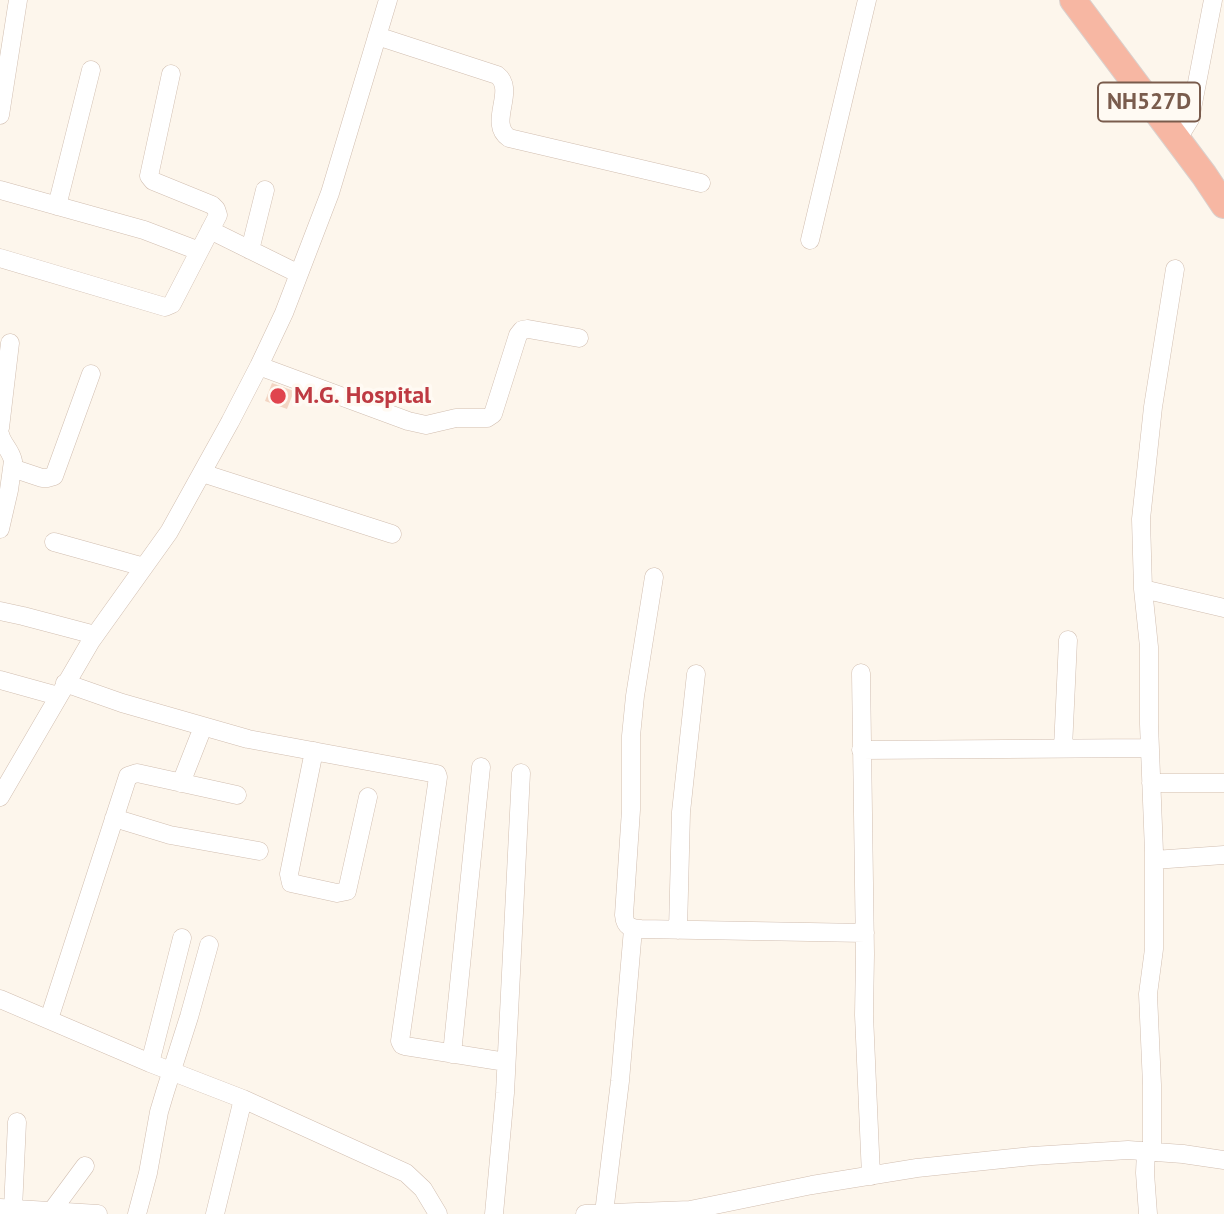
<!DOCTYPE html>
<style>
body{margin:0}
canvas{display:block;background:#fdf6ec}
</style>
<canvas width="1224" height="1214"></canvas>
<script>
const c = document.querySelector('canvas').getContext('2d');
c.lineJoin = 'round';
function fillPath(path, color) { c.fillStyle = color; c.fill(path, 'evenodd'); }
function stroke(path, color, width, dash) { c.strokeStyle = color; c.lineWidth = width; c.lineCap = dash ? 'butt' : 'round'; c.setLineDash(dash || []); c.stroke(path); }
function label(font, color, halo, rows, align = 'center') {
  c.font = font + ' "PT Sans",sans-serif'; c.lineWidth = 7; c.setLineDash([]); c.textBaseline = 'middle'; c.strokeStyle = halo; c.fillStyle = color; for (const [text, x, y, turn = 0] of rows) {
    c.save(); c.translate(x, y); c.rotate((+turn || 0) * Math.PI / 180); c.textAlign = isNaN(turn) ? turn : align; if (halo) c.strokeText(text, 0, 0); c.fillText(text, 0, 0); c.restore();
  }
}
fillPath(new Path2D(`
 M272,383L294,391L287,409L265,401Z`), '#f3d5c3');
const minor = new Path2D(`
 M377,36L497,75C517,90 487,123 509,138L701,183
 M0,115L18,0
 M1177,140L1190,119L1213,0
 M0,190L144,230L199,251
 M57,206L91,70
 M210,230L299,274
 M810,240L867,0
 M250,250L265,190
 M0,258L165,307L172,304L218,215L216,209L212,205L153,181L149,176L171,74
 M259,366L408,421L426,425L456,418H487L493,414L518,335L522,330L528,329L579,338
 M0,428L10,343
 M0,434C2,444 11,450 13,461L9,490L0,529
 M12,468L42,478H47L54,476L91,374
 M202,473L392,534
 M54,542L144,567
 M654,577L635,696L631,736V810L624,915C625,927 630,928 641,929L865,933
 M1143,589L1224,608
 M0,611L23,616L95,635
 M861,673L865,954L864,1015L871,1176
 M0,680L58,696
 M65,683L122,703L248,739L437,774L438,777L400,1041L402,1045L405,1046L506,1062
 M1063,748L1068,640
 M861,750L1150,748
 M314,751L289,874L291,883L337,893L347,891L368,797
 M181,783L203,727
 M1151,783H1224
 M0,797L91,641L169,532L230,422L259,366L284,313L330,193L388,0
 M114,818L170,835L259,851
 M1154,860L1224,855
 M678,930L681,812L696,674
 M0,999L150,1063L243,1099L406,1173L423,1189L438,1214
 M49,1019L128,776L137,773L237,795
 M452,1054L481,767
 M150,1063L182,938
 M1146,1151L1145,1173L1148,1214
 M1152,1152V1085L1148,994L1154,949V852L1149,724V647L1143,589L1141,519L1153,407L1175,269
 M0,1208L98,1214
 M13,1209L17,1122
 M51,1212L85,1166
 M604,1213L620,1081L633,929
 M137,1214L148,1173L159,1112L165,1092L189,1017L209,945
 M215,1214L243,1099
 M494,1214L505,1093L521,773
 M585,1214L690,1210L812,1185L917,1168L1032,1156L1128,1150L1183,1154L1224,1160`);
const highway = new Path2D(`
 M1073,0L1204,175L1224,205`);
stroke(minor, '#d1beb0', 19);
stroke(highway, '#dad1cd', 28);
stroke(minor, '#fff', 18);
stroke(highway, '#f7b7a3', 26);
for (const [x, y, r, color] of [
 [278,396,9,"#e0444e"]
]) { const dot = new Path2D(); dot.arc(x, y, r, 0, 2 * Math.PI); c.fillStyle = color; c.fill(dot); stroke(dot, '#fffaf3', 2.5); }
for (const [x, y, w] of [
 [1149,102,102]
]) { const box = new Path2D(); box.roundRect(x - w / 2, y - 19.5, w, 39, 5); c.fillStyle = '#fffaf3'; c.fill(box); stroke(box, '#7a5c4d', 2); }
label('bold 23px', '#7a5c4d', null, [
 ["NH527D",1149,102]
]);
label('bold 24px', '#be3a42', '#fffaf3', [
 ["M.G. Hospital",294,396]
], 'left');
</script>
